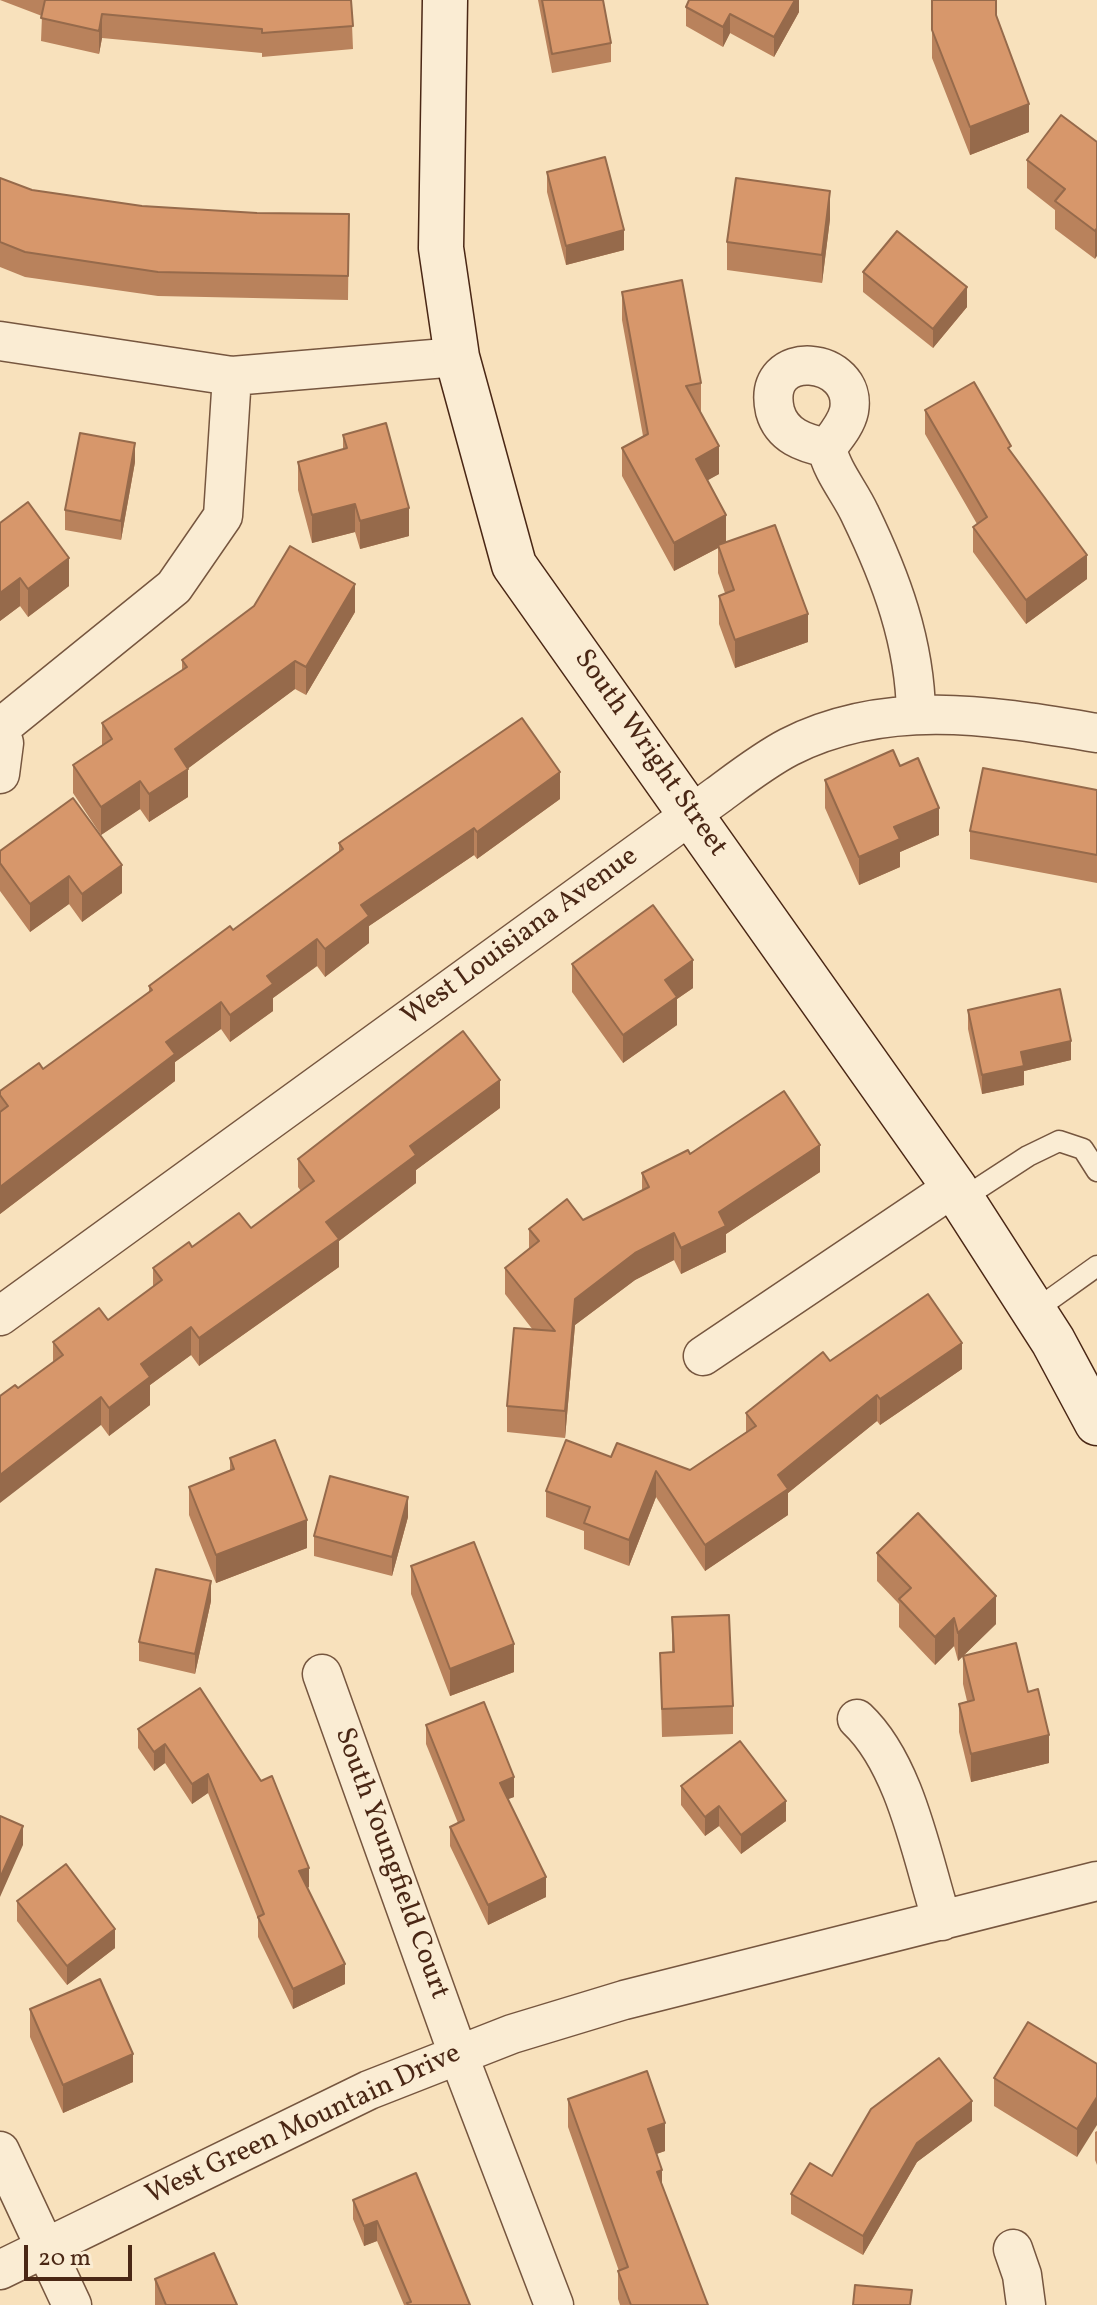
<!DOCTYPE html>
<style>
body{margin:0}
#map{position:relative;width:1097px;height:2305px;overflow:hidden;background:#f8e1bc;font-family:Vollkorn,serif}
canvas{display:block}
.scale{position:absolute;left:24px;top:2245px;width:108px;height:36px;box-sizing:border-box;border:4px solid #4a2715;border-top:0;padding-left:10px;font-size:24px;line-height:28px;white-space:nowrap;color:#4a2715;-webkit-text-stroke:6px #faecd3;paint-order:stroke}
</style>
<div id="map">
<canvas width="1097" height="2305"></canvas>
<div class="scale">20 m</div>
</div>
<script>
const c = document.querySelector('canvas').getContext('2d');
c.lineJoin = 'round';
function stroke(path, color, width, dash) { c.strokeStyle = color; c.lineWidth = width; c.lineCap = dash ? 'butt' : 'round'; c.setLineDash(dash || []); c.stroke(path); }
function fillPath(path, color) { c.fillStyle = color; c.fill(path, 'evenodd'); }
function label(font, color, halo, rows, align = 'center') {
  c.font = font + ' Vollkorn,serif'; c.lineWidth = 6; c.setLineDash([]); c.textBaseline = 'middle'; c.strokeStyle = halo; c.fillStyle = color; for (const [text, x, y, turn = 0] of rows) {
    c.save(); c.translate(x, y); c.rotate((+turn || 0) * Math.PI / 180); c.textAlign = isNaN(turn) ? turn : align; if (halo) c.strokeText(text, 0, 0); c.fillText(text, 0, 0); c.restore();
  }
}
const lane = new Path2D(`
 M962,1199L1028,1156L1059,1141L1083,1149L1097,1171
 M1034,1311L1097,1266`);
const street = new Path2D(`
 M0,341L232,376L457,357
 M827,448C804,443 782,436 775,411C760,345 859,356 849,411C846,425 835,437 827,448C832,472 850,492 860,514C891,578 915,642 916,714
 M0,728L174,587L223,516L232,376
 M0,730L4,743L0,774
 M0,1316L718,795C741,778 764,760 789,747C888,697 993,716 1097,733
 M703,1356L954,1187
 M322,1674L458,2054L554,2305
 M857,1719C906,1765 922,1858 942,1921
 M0,2151L72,2305
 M1013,2249L1022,2275L1026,2305
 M0,2270L369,2090L512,2034L624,2000L1097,1881`);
const secondary = new Path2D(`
 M445,0L441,248L457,357L514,565L954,1187L1053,1341L1097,1423`);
stroke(lane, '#76563f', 23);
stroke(street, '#76563f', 41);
stroke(secondary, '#4a2715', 47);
stroke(lane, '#faecd3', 20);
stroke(street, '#faecd3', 38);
stroke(secondary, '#faecd3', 44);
fillPath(new Path2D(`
 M0,0H351L353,49L262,57V53L102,38L99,54L41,41L42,16Z
 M538,0H603L611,43V62L552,73Z
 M799,0V12L774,57L730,33L723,47L686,26V7Z
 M932,0L996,16L1029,132L970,155L932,58Z
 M1097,142L1095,259L1055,229V210L1027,188V160Z
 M547,172L624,250L566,265L547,192Z
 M0,178L32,190L142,206L257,213L349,214L348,300L158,296L25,277L0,267Z
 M830,219L822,283L727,270V242Z
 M863,272L967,307L933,348L863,292Z
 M622,292L701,383V411H700L719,474L707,480L726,542L808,642L735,668L719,624V596L725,593L718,573V548L674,571L622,476V448L643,436L622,320Z
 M925,410L1011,453L1087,579L1026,624L973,552V527L977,524L925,434Z
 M343,435L409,536L360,549L355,532L312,543L298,490V462L343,449Z
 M135,462L121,540L65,530V510Z
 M0,523L69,586L28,617L20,606L0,621Z
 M355,612L306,695L295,689L188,768V797L149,822L140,809L101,835L73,793V765L102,745V723L182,670V660Z
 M900,766L939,835L900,852V867L859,885L825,808V780Z
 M1097,790V883L970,859V831Z
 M560,799L477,859L474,855L369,926V943L325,977L317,966L273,998V1011L230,1042L221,1029L175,1062V1081L0,1214V1091L43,1069L149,992V986L233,930L339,852V843Z
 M0,851L122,893L82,922L69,904L30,932L0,891Z
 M572,964L693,988L677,999V1025L623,1063L572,992Z
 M968,1010L1071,1060L1024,1071V1085L982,1094L968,1029Z
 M500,1108L416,1170V1183L339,1241V1267L199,1366L191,1355L150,1385V1405L109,1436L101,1425L18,1388L53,1362V1342L108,1320L153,1287V1268L192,1247L251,1228L301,1191L298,1187V1159Z
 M690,1154L820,1172L726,1234V1252L681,1274L674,1260L635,1280L575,1325L565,1438L507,1432V1406L533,1330L505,1294V1268L529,1249V1229L583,1220L642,1190V1173Z
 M830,1361L962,1369L880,1425L877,1421L788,1493V1515L705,1571L656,1497L629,1566L584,1549V1531L546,1517V1491L611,1457L690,1470L746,1432V1413Z
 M230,1458L307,1548L216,1583L189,1515V1487L230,1471Z
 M408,1517L392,1576L314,1556V1536Z
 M877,1553L996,1624L963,1656L1028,1692L1049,1763L971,1782L959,1732V1704L967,1701L963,1684V1656L958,1661L954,1646L935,1665L899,1627V1604L877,1581Z
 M411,1566L514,1672L450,1696L411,1594Z
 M211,1601L195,1674L139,1661V1642Z
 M672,1617L733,1706V1734L662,1737L660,1653L672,1652Z
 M200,1688L309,1887L307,1888L345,1984L293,2009L258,1937V1919L208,1793L192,1804L165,1763L154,1771L138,1748V1729Z
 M426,1725L514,1797L508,1799L546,1897L488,1925L450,1846V1827L458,1823L426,1744Z
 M681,1786L786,1821L741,1854L719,1826L705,1836L681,1805Z
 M17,1901L115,1948L67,1985L17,1921Z
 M30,2009L133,2082L63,2113L30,2037Z
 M1097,2064L1077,2157L994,2106V2078Z
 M568,2099L665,2151L656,2154L662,2185L708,2305H620L618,2299V2271H619L568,2127Z
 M972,2121L917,2162L863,2255L791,2214V2194L832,2176Z
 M1097,2131V2165L1095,2160V2132Z
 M353,2200L470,2305H404L377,2241L364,2246L353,2219Z
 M155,2279L237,2305H155Z`), '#b9825c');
fillPath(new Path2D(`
 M795,0H799V12L774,57V37Z
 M102,14V38L99,54V31Z
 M730,14V33L723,47V27Z
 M1029,104V132L970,155V127Z
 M830,191V219L822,283V255Z
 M1097,228V256L1095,259V231Z
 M624,230V250L566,265V246Z
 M967,287V307L933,348V329Z
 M135,443V462L121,540V521Z
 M719,446V474L696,487V459Z
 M355,504V532L312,543V515Z
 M409,508V536L360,549V521Z
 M726,515V543L718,545V548L674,571V543Z
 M1087,555V579L1026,624V600Z
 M69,558V586L28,617V589Z
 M20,578V606L0,621V593Z
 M355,584V612L306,695V667Z
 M808,614V642L735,668V640Z
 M295,661V689L178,776L188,769V797L149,822V794L175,749Z
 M560,772V799L477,859V832Z
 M140,781V809L101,835V807Z
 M939,808V835L900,852V867L859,885V857L894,827Z
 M474,828V855L369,926V943L325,977V949L361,905Z
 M122,865V893L82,922V894Z
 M69,876V904L30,932V904Z
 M317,939V966L273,998V1011L230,1042V1015L267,976Z
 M693,960V988L677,999V1025L623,1063V1035L665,980Z
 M221,1002V1029L175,1062V1081L0,1214V1187L166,1042Z
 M1071,1041V1060L1024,1071V1085L982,1094V1075L1021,1052Z
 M500,1080V1108L416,1170V1183L339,1241V1267L199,1366V1338L410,1146Z
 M820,1145V1172L726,1234V1252L681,1274V1248L719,1212Z
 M674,1233V1260L635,1280L575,1325L565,1438V1411L575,1299L635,1253Z
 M191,1327V1355L150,1385V1405L109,1436V1408L141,1364Z
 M962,1343V1369L880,1425V1399Z
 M877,1395V1421L788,1493V1515L705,1571V1545L778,1475Z
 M101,1397V1425L0,1503V1475Z
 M656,1471V1497L629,1566V1540Z
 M408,1497V1517L392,1576V1557Z
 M307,1520V1548L216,1583V1555Z
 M211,1581V1601L195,1674V1654Z
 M996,1596V1624L958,1661V1633Z
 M954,1618V1646L935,1665V1637Z
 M514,1644V1672L450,1696V1669Z
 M1049,1735V1763L971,1782V1754Z
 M165,1744V1763L154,1771V1752Z
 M208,1774V1793L192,1804V1784Z
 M514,1777V1797L500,1802V1783Z
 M786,1801V1821L741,1854V1835Z
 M719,1806V1826L705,1836V1817Z
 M23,1826V1845L0,1897V1878Z
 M309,1868V1887L299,1891V1871Z
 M546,1877V1897L488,1925V1905Z
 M115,1929V1948L67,1985V1966Z
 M345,1964V1984L293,2009V1989Z
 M133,2054V2082L63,2113V2085Z
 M1097,2097V2125L1077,2157V2129Z
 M972,2101V2121L917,2162L863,2255V2236L917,2143Z
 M665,2123V2151L648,2157V2129Z
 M662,2170V2198L657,2172Z
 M377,2221V2241L364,2246V2226Z`), '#966a4b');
const building = new Path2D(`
 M45,0H351L353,26L262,33V29L102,14L99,31L41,18Z
 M542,0H603L611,43L552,54Z
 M689,0H795L774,37L730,14L723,27L686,7Z
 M932,0H996V15L1029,104L970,127L932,30Z
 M1061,115L1097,142V228L1095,231L1055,201L1065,189L1027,160Z
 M605,157L624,230L566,246L547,172Z
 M0,178L32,190L142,206L257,213L349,214L348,276L158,272L25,252L0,242Z
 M736,178L830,191L822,255L727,242Z
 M897,231L967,287L933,329L863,272Z
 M682,280L701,383L686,386L719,446L696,459L726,515L674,543L622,448L648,434L622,292Z
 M974,382L1011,446L1008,448L1087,555L1026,600L973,527L987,517L925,410Z
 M386,423L409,508L360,521L355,504L312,515L298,462L347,448L343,435Z
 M80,433L135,443L121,521L65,510Z
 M28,502L69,558L28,589L20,578L0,593V523Z
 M775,525L808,614L735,640L719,596L734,590L718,545Z
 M290,546L355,584L306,667L295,661L175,749L188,769L149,794L140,781L101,807L73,765L112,739L102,723L187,667L182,660L254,606Z
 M522,718L560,772L477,832L474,828L361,905L369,916L325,949L317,939L267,976L273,984L230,1015L221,1002L166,1042L175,1054L0,1187V1112L8,1106L0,1095V1091L39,1063L43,1069L152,990L149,986L230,926L233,930L343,849L339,843Z
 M893,750L900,766L918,758L939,808L894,827L900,839L859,857L825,780Z
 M983,768L1097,790V855L970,831Z
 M73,798L122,865L82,894L69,876L30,904L0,863V851Z
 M653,905L693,960L665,980L677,997L623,1035L572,964Z
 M1060,989L1071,1041L1021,1052L1024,1066L982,1075L968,1010Z
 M463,1031L500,1080L410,1146L416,1155L326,1222L339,1239L199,1338L191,1327L141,1364L150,1377L109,1408L101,1397L0,1475V1396L15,1385L18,1388L63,1355L53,1342L99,1308L108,1320L162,1280L153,1268L189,1242L192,1247L239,1213L251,1228L314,1181L298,1159Z
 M784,1091L820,1145L719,1212L726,1226L681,1248L674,1233L635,1253L575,1299L565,1411L507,1406L514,1328L555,1331L505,1268L539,1241L529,1229L567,1199L583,1220L649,1187L642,1173L688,1150L690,1154Z
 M928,1294L962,1343L880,1399L877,1395L778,1475L788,1489L705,1545L656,1471L629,1540L584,1523L590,1507L546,1491L566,1440L611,1457L617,1443L690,1470L756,1426L746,1413L823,1352L830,1361Z
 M275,1440L307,1520L216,1555L189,1487L234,1469L230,1458Z
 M330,1476L408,1497L392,1557L314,1536Z
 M918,1513L996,1596L958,1633L954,1618L935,1637L899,1599L911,1588L877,1553Z
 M474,1542L514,1644L450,1669L411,1566Z
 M156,1569L211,1581L195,1654L139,1642Z
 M729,1615L733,1706L662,1709L660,1653L674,1652L672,1617Z
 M1016,1643L1028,1692L1038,1689L1049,1735L971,1754L959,1704L974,1700L963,1656Z
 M200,1688L261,1781L272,1776L309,1868L299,1871L345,1964L293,1989L258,1917L264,1914L208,1774L192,1784L165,1744L154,1752L138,1729Z
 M484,1702L514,1777L500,1783L546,1877L488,1905L450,1827L464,1820L426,1725Z
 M740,1741L786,1801L741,1835L719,1806L705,1817L681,1786Z
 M0,1816L23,1826L0,1878Z
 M66,1864L115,1929L67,1966L17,1901Z
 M100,1979L133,2054L63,2085L30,2009Z
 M1028,2022L1097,2064V2097L1077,2129L994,2078Z
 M939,2058L972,2101L917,2143L863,2236L791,2194L810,2163L832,2176L871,2109Z
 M647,2071L665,2123L648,2129L662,2170L657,2172L708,2305H631L618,2271L628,2267L568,2099Z
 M416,2173L470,2305H408L407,2303L411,2302L377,2221L364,2226L353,2200Z
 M214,2253L237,2305H166L155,2279Z
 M855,2285L912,2290L910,2305H853Z`);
fillPath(building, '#d7976b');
stroke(building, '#966a4b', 2);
label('28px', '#4a2715', '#faecd3', [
 ["South Wright Street",649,754,55],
 ["West Louisiana Avenue",521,938,-36],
 ["South Youngfield Court",390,1864,70],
 ["West Green Mountain Drive",304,2126,-25]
]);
</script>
